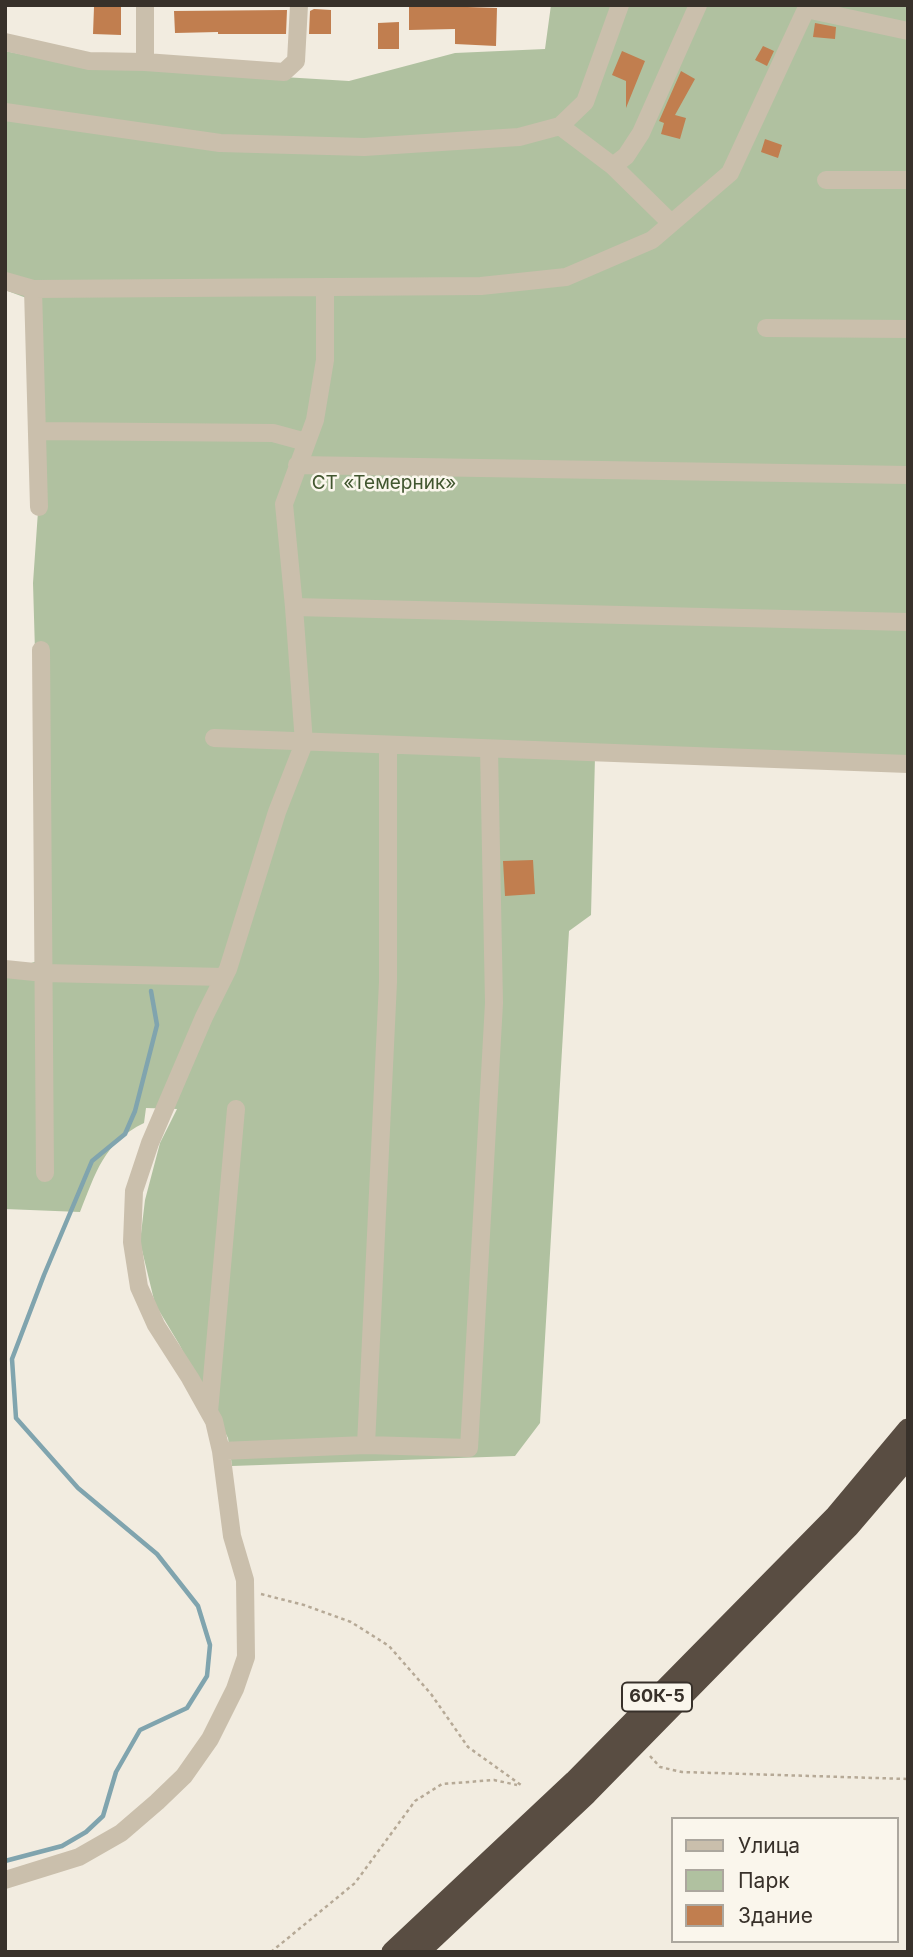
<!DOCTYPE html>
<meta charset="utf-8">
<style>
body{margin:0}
#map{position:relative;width:913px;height:1957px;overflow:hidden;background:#f2ece0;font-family:Inter,sans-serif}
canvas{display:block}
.frame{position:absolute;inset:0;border:7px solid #38312a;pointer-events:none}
.legend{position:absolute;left:671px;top:1817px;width:228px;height:126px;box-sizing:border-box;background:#faf6ec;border:2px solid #aca79e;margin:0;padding:9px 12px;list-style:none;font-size:21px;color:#38312a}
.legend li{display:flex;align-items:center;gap:14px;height:35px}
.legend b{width:35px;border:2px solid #aca79e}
</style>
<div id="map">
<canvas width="913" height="1957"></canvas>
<div class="frame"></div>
<ul class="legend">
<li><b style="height:9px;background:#cabfac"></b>Улица</li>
<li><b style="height:19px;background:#b0c1a0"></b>Парк</li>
<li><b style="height:19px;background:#c17e4f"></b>Здание</li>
</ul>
</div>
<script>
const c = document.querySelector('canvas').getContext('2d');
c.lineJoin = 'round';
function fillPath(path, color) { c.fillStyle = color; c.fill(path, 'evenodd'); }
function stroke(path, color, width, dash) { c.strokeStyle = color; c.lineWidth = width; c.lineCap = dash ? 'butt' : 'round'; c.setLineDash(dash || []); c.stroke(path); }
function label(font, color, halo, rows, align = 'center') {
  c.font = font + ' Inter,sans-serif'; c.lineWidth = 5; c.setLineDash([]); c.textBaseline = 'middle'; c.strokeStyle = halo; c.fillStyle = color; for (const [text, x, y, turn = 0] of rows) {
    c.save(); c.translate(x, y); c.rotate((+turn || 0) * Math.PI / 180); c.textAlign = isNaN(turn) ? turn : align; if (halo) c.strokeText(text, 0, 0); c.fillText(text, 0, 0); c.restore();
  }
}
fillPath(new Path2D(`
 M551,5H908V769L595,757L591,915L569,931L540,1423L515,1456L232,1466L228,1438L179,1344L155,1304L140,1242L145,1200L160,1143L177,1109L146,1108L144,1123C103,1143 96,1173 80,1212L5,1209V971L44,959L33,583L39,497L37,302L5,290V51L89,68L152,69L349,81L455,53L545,49Z`), '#b0c1a0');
stroke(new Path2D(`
 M5,1861L62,1846L86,1832L103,1816L116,1772L140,1730L187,1708L207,1676L210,1645L198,1606L157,1554L78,1488L16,1418L12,1359L44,1275L92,1161L125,1134L135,1111L157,1025L151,991`), '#80a4ae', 4.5);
fillPath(new Path2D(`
 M409,5L497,8L496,46L455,44V29L409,30Z
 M94,7H121V35L93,34Z
 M314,9L331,10V34H309L310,11Z
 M287,10L286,34H218V32L175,33L174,11Z
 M399,22V49H378V23Z
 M815,23L836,27L835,39L813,37Z
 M763,46L774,51L767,66L755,60Z
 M622,51L645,61L626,108V81L612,75Z
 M681,71L695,79L675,115L686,118L680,139L661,134L664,123L659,121Z
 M765,139L782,145L778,158L761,152Z
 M533,860L535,894L505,896L503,861Z`), '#c17e4f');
stroke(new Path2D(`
 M261,1594L304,1605L351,1622L389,1646L431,1694L468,1747L521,1785
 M650,1756L660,1767L682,1772L908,1779
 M271,1952L355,1883L415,1801L442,1784L494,1780L517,1785`), '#b6a996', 2.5, [3.5, 3.5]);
stroke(new Path2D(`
 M806,9L908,31
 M5,42L89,61L145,62L284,72L296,61L299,5
 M145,62V5
 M5,112L220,143L364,147L519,137L560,126L585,102L620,5
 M560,126L613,166L670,222
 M613,166L626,156L641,133L698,5
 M826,180H908
 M5,281L33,289L481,286L566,277L652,240L730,173L808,5
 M33,289L39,507
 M766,328L908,329
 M37,431L273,433L306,442
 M297,465L908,475
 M294,607L908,622
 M41,650L45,1173
 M214,738L908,764
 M5,969L44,973L224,977
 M209,1412L236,1109
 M366,1445L388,982V746
 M221,1451L366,1445L469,1448L494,1003L489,749
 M5,1880L79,1857L121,1833L157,1802L184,1776L210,1739L235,1689L246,1657L245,1580L232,1536L221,1451L214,1421L190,1378L156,1325L139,1287L132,1242L134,1191L150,1143L204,1017L228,969L277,812L304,743L294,607L284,504L315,420L325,360V287`), '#cabfac', 18);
stroke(new Path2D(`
 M392,1952L574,1781L836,1515L908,1429
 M419,1952L587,1794L849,1527L908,1458`), '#594d42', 21);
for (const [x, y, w] of [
 [657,1697,70]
]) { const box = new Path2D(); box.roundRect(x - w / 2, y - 14.5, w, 29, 5); c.fillStyle = '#faf6ec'; c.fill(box); stroke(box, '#38312a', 2); }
label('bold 18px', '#38312a', null, [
 ["60К-5",657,1697]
]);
label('19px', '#41562f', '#faf6ec', [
 ["СТ «Темерник»",384,483]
]);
</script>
